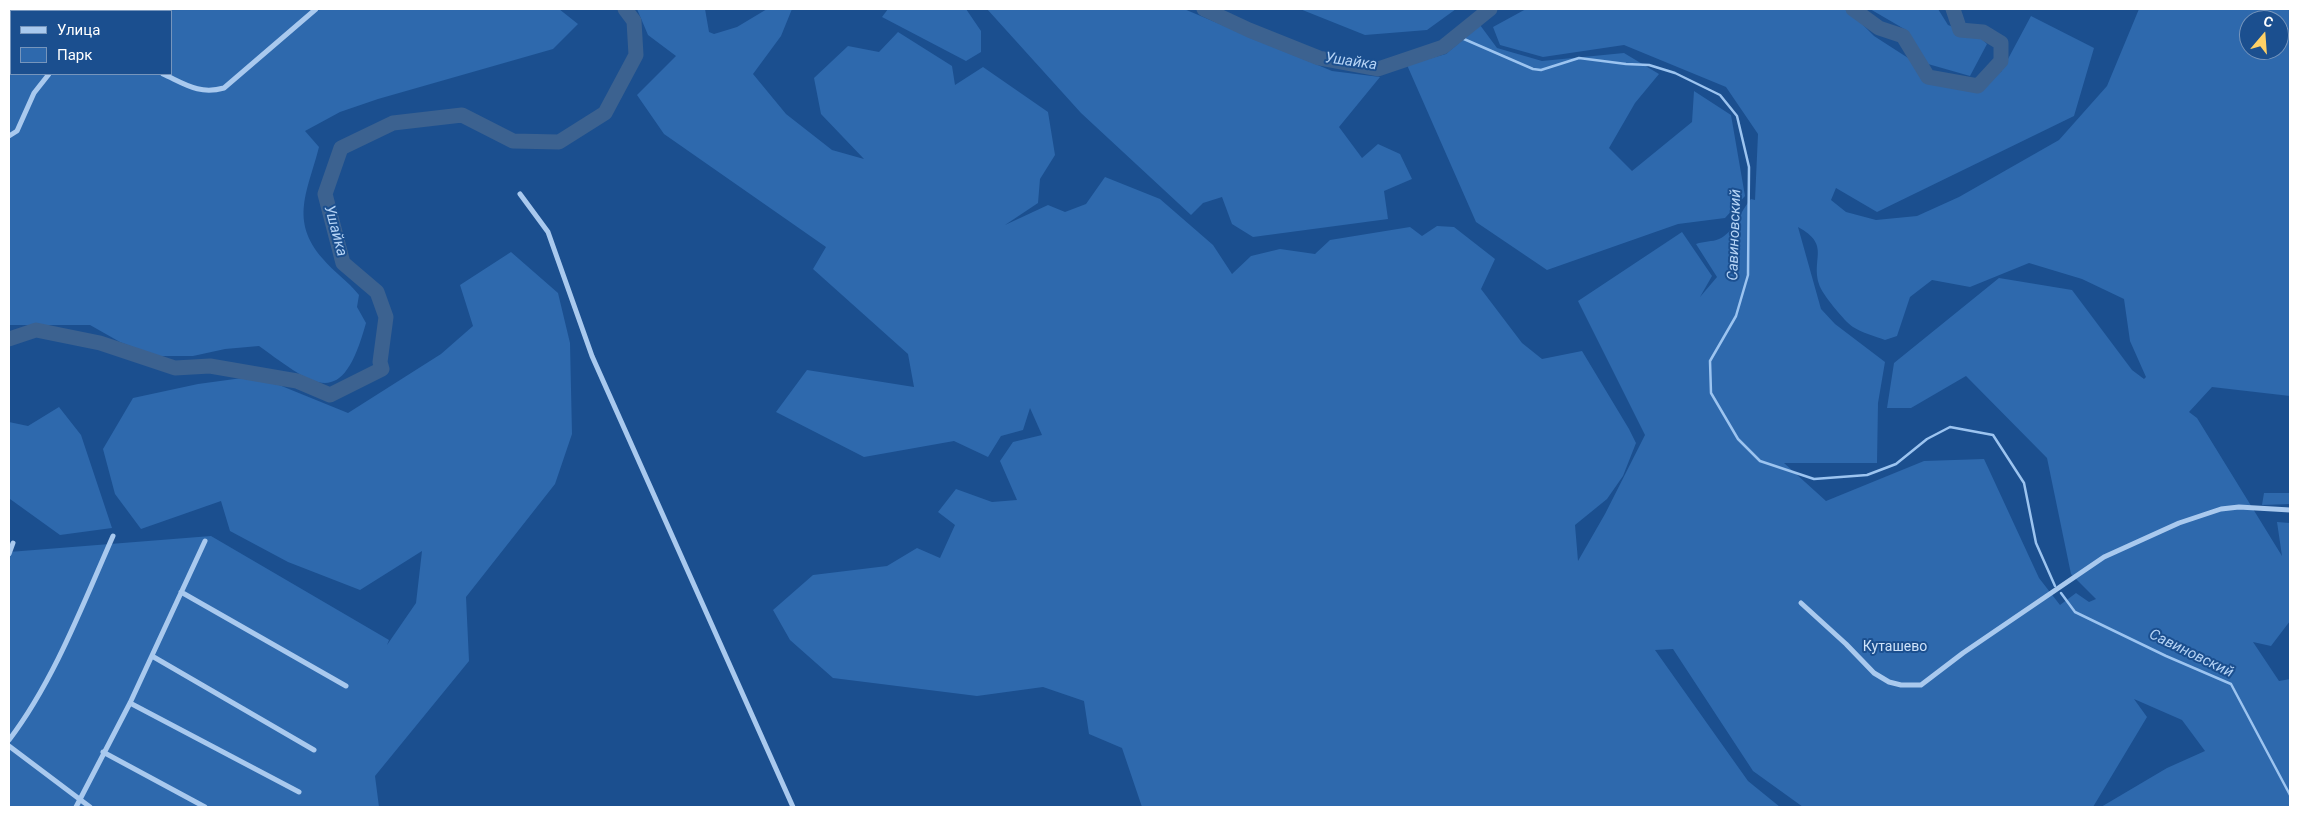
<!DOCTYPE html>
<meta charset="utf-8">
<style>
body{margin:0}
#map{position:relative;width:2299px;height:816px;overflow:hidden;background:#1b4f8f;font-family:Roboto,sans-serif}
canvas{display:block}
.frame{position:absolute;inset:0;border:10px solid #fff;pointer-events:none}
.legend{position:absolute;left:10px;top:10px;width:162px;height:65px;box-sizing:border-box;background:#1b4f8f;border:1px solid #7695bc;margin:0;padding:6px 9px;list-style:none;font-size:15px;color:#fff}
.legend li{display:flex;align-items:center;gap:10px;height:25px}
.legend b{width:25px;border:1px solid #7695bc}
.north{position:absolute;left:2239px;top:10px;width:50px;height:50px;box-sizing:border-box;background:#1b4f8f;border:1px solid #7695bc;border-radius:50%;rotate:18deg;font-size:14px;font-weight:700;line-height:20px;text-align:center;color:#fff}
.north::after{content:'';display:block;margin:auto;width:18px;height:22px;background:#ffd166;clip-path:polygon(50% 0,100% 100%,50% 72%,0 100%)}
</style>
<div id="map">
<canvas width="2299" height="816"></canvas>
<div class="frame"></div>
<ul class="legend">
<li><b style="height:6px;background:#a9c9ee"></b>Улица</li>
<li><b style="height:14px;background:#2e69ad"></b>Парк</li>
</ul>
<div class="north">С</div>
</div>
<script>
const c = document.querySelector('canvas').getContext('2d');
c.lineJoin = 'round';
function fillPath(path, color) { c.fillStyle = color; c.fill(path, 'evenodd'); }
function stroke(path, color, width, dash) { c.strokeStyle = color; c.lineWidth = width; c.lineCap = dash ? 'butt' : 'round'; c.setLineDash(dash || []); c.stroke(path); }
function label(font, color, halo, rows, align = 'center') {
  c.font = font + ' Roboto,sans-serif'; c.lineWidth = 4; c.setLineDash([]); c.textBaseline = 'middle'; c.strokeStyle = halo; c.fillStyle = color; for (const [text, x, y, turn = 0] of rows) {
    c.save(); c.translate(x, y); c.rotate((+turn || 0) * Math.PI / 180); c.textAlign = isNaN(turn) ? turn : align; if (halo) c.strokeText(text, 0, 0); c.fillText(text, 0, 0); c.restore();
  }
}
fillPath(new Path2D(`
 M9,9H559L578,24L553,49L378,99L340,112L305,131L319,147C308,191 289,220 323,259C334,272 348,281 359,295L357,307L366,323C342,410 317,388 259,346L225,349L193,356H156L120,342L90,325H9ZM11,11H171V74H11Z
 M637,9H705L709,32L714,34L737,27L767,9H792L781,36L753,74L786,114L832,150L864,159L821,114L814,78L848,46L879,52L898,32L952,66L955,85L983,67L1048,112L1055,155L1040,179L1038,203L1005,225L1048,205L1065,212L1086,204L1105,177L1160,199L1213,245L1232,274L1251,256L1280,249L1315,254L1330,240L1410,227L1422,236L1437,226L1454,227L1495,259L1481,289L1522,343L1542,359L1582,351L1629,429L1636,443L1623,476L1607,499L1575,525L1578,561L1605,514L1645,435L1578,301L1682,232L1712,276L1700,297L1717,277L1696,244C1704,241 1712,242 1719,239C1734,233 1740,211 1751,199L1755,200L1758,134L1726,87L1624,45L1543,57L1500,45L1493,27L1526,9H1847L1874,36L1950,85L2001,72L2031,16L2094,48L2074,116L1877,212L1836,188L1831,200L1846,212L1876,220L1917,216L1959,197L2059,140L2107,86L2139,9H2290V396L2212,387L2189,412L2197,418L2282,556L2277,522L2290,523V621L2271,646L2253,642L2279,681L2290,679V807H2101L2167,768L2205,751L2182,720L2134,699L2147,717L2093,807H1803L1753,771L1673,649L1655,650L1748,781L1780,807H1142L1122,748L1089,734L1084,701L1043,687L977,696L833,678L790,640L773,610L813,575L887,566L917,548L940,558L955,525L938,512L956,489L992,502L1017,500L1000,461L1013,442L1042,435L1030,408L1023,430L1001,436L988,457L954,441L864,457L776,412L807,370L914,387L908,354L813,269L826,247L664,134L637,95L676,56L648,35ZM2249,20H2279V50H2249ZM1798,227C1831,245 1811,258 1819,284C1821,293 1845,322 1853,327C1862,333 1875,336 1885,340L1897,336L1910,297L1932,280L1970,287L2029,263L2082,279L2124,299L2130,341L2146,377L2144,379L2132,370L2072,290L1999,278L1894,363L1887,408H1911L1966,376L2047,458L2071,574L2096,599L2089,602L2076,593L2060,605L2039,578L1984,459L1924,461L1826,501L1784,463H1877L1878,403L1885,362L1835,324L1821,309Z
 M888,9H966L981,31V52L966,61L882,17Z
 M987,9H1184L1332,71L1380,77L1339,127L1362,158L1378,144L1400,154L1412,179L1384,191L1388,219L1253,237L1232,224L1222,197L1203,203L1191,215L1081,113Z
 M1300,9H1456L1427,30L1365,35Z
 M1870,9H1938L1948,25L1980,37L1987,44L1970,76L1928,64L1906,30Z
 M1480,25L1497,48L1542,61L1624,53L1659,74L1635,103L1609,148L1632,171L1692,122L1694,91L1731,115L1745,196L1725,218L1678,224L1547,270L1476,222L1407,65L1446,54Z
 M511,252L558,293L570,343L572,434L555,484L466,597L469,661L375,776L379,807H9V552L211,536L389,640L387,645L416,603L422,551L360,590L288,562L230,531L221,501L141,529L115,494L103,449L133,398L198,384L257,376L348,413L441,354L473,326L460,285Z
 M59,407L81,435L112,528L60,535L10,499L9,503V422L28,426Z
 M2264,493H2290V504L2262,505Z`), '#2e69ad');
stroke(new Path2D(`
 M1457,36L1533,69L1541,70L1579,58L1626,64L1649,65L1675,73L1720,95L1737,116L1749,167L1748,275L1736,316L1710,361L1711,393L1738,439L1760,461L1814,479L1867,475L1896,464L1927,439L1950,427L1993,435L2024,483L2036,543L2055,586
 M2061,593L2075,612L2166,656L2231,684L2290,795`), '#9cc4f0', 2.5);
stroke(new Path2D(`
 M1204,9L1249,30L1319,58L1378,69L1443,47L1490,9
 M1853,9L1879,28L1903,36L1928,77L1978,86L2001,61V43L1983,32L1960,30L1953,9
 M9,339L36,330L100,343L175,368L210,366L297,381L330,395L382,369L380,362L386,317L377,292L343,263L325,194L341,148L393,123L462,115L513,141L559,142L605,113L636,55L634,21L625,9`), '#3c6290', 15);
stroke(new Path2D(`
 M163,74C185,84 199,95 224,88L316,9
 M9,136L17,131L34,93L49,74
 M520,194L548,232L592,356L793,807
 M9,554L13,543
 M181,592L346,686
 M1801,603L1846,644L1874,673L1889,682L1901,685H1921L1963,653L2104,557L2179,523L2221,509L2239,507L2290,510
 M152,656L314,750
 M130,703L299,792
 M9,740C54,681 83,604 113,536
 M9,746L90,807
 M103,752L205,807
 M76,807L130,703L205,541`), '#a9c9ee', 5);
label('14px', '#cfe3fa', '#1b4f8f', [
 ["Куташево",1895,647]
]);
label('italic 15px', '#b5d3f5', '#1b4f8f', [
 ["Ушайка",1351,62,8],
 ["Ушайка",335,231,75],
 ["Савиновский",1735,235,-88],
 ["Савиновский",2191,654,26]
]);
</script>
